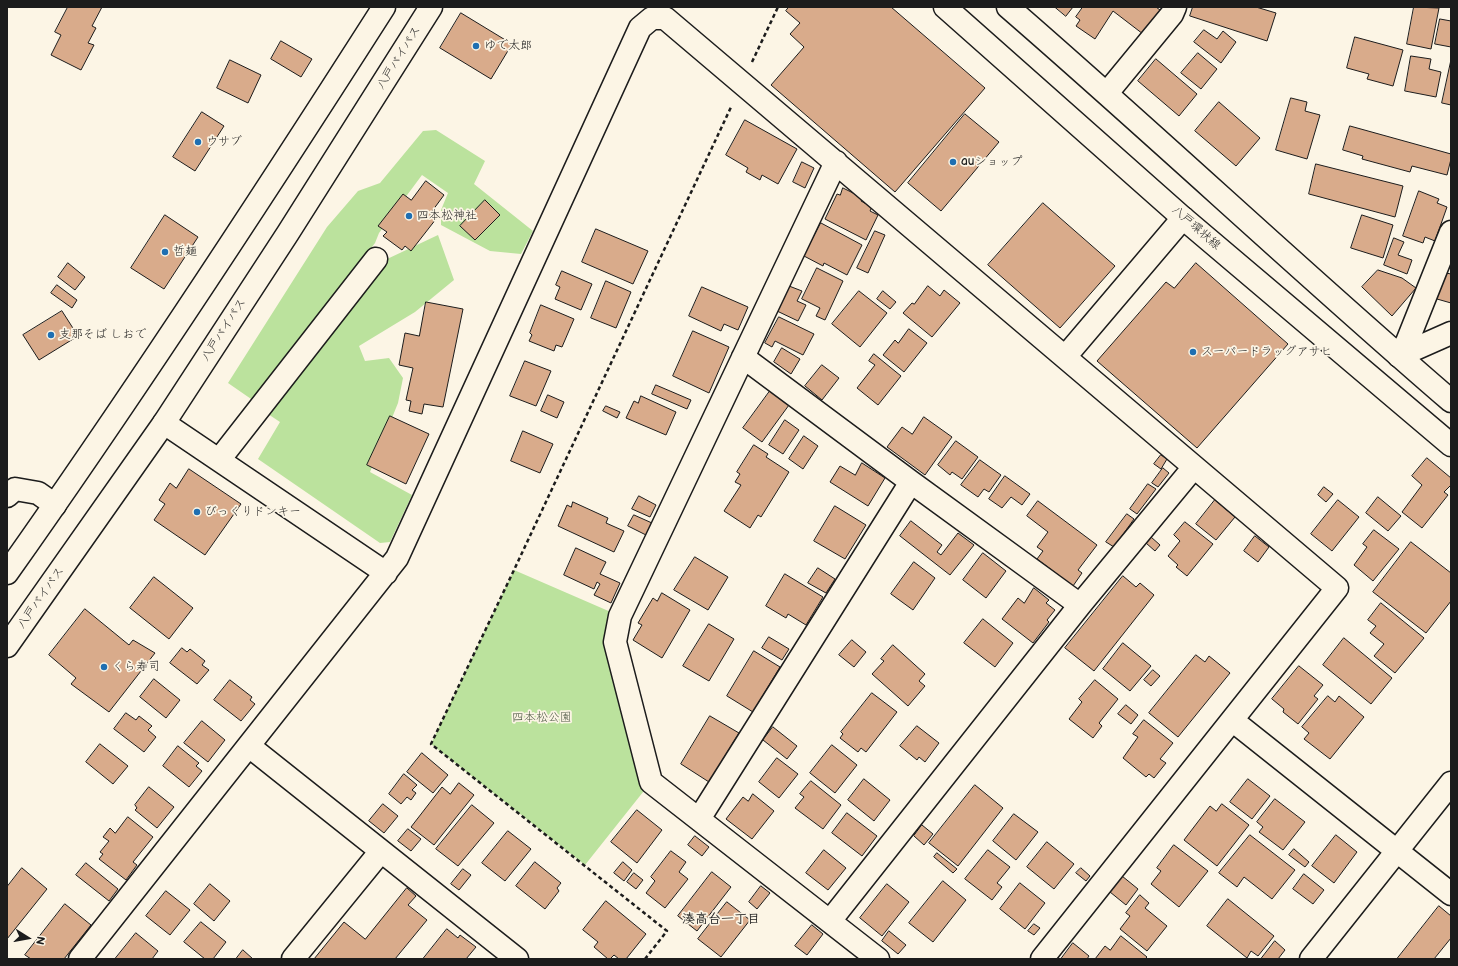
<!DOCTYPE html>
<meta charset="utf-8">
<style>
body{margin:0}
#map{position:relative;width:1458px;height:966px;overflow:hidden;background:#fcf5e5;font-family:"Balsamiq Sans",sans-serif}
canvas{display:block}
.frame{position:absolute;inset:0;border:8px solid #1c1c1c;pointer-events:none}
.north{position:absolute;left:8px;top:918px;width:40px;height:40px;-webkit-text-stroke:3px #fcf5e5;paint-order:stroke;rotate:101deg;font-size:11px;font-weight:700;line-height:16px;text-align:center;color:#1c1c1c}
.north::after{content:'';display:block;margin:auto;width:14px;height:18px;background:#1c1c1c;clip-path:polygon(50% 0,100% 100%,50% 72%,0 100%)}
</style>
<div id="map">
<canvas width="1458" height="966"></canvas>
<div class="frame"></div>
<div class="north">N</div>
</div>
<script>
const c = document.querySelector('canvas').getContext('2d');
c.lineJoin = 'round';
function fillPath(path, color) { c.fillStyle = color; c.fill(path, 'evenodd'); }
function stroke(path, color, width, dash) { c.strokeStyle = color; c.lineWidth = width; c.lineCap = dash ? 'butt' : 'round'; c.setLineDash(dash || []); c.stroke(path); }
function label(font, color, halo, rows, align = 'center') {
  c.font = font + ' "Balsamiq Sans","Klee One",sans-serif'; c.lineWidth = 3.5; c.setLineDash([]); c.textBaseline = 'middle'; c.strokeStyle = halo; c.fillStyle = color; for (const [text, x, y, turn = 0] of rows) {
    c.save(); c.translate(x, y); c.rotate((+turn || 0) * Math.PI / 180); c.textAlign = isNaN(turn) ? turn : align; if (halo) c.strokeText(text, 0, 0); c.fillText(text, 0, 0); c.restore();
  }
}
fillPath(new Path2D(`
 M436,130L485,161L474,184L533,231L521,254L490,251L441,225V210L448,193L422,175L379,233L375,243L254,401L228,383L327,227L358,191L380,183L423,131Z
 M438,235L454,280L415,312L359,346L365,361L389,358L403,378L398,403L370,472L412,495L390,542L380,543L258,459L280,422L265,412L385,260Z
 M514,570L620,616L651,782L585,865L431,744Z`), '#bbe29d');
const building = new Path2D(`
 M68,7H102L92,26L96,28L88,43L94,45L81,70L51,55L61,35L55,32Z
 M789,7H891L985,88L895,192L771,85L804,47L790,34L800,23L786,11Z
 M1055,7H1073L1066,16Z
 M1083,7H1156L1160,10L1143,34L1113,11L1095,39L1076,26L1080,20L1076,17Z
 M1193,7H1256L1276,13L1267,41L1190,16Z
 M1414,7L1439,8L1431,49L1407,44Z
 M461,13L512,44L491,79L440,48Z
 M1440,19L1451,21V47L1435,44Z
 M1204,30L1217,39L1223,31L1236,42L1221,63L1194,42Z
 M1355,37L1403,50L1393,86L1367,79L1369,74L1347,68Z
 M281,41L312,59L301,77L271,59Z
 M1198,53L1217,69L1201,89L1181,73Z
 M1411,56L1431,59L1429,69L1441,72L1436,97L1405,91Z
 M1156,59L1197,94L1179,116L1138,81Z
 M230,60L261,75L248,103L217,88Z
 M1451,60V105L1442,103Z
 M1291,98L1307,102L1305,111L1320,115L1307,159L1276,150Z
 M1219,102L1260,138L1236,166L1195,131Z
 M202,112L224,126L195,171L173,157Z
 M965,114L999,142L941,211L908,183Z
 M745,120L797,149L778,184L762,175L760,180L746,172L748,168L726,155Z
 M1350,126L1451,154V159L1447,175L1412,166L1410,172L1362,159L1363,156L1343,150Z
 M802,162L814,168L805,188L793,182Z
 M1316,164L1403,186L1395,217L1309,194Z
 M426,181L444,195L430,214L436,219L411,251L405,246L402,250L383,236L387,232L378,226L403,194L411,200Z
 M843,188L863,198L861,201L872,207L870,211L878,215L866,240L825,219L837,194L840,195Z
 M1419,191L1439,199L1437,203L1447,207L1435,241L1425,237L1423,243L1403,236Z
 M485,200L500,215L475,240L460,226Z
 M1043,203L1115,266L1060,328L988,265Z
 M165,215L198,237L164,289L131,268Z
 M1362,215L1393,225L1383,258L1351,248Z
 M821,223L862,245L847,275L824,263L823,266L804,256Z
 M596,229L648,251L633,284L582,262Z
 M875,231L885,235L868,273L857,268Z
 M1394,238L1404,242L1398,255L1412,260L1407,274L1384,265Z
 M68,263L85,277L75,290L58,277Z
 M1196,263L1288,344L1197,448L1097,361L1166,282L1174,288Z
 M817,268L843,281L825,320L816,316L820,308L802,299Z
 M1378,270L1402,278L1416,288L1392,316L1362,287Z
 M562,271L592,284L581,310L555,299L560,287L556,285Z
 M1446,273L1451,274V303L1437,299Z
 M606,281L631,292L616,328L591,318Z
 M57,285L77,300L72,308L51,293Z
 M789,286L802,291L797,301L806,305L798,321L777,311Z
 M928,286L940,296L944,290L960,303L932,337L903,313L912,303L914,304Z
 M702,287L748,307L738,330L724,324L721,331L689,316Z
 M859,291L887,313L860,347L832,324Z
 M883,291L896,302L890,309L877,299Z
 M426,302L463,309L443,407L424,404L422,414L409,411L411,401L406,400L413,368L399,365L405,333L419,336Z
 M541,305L574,319L562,347L556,345L554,351L529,341L532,335L530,333Z
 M62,311L78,336L39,360L23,335Z
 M779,317L814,334L803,355L775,341L772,347L765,343Z
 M909,329L927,343L904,372L883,355L895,340L898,343Z
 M693,331L729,347L709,393L673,376Z
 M782,348L800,359L791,374L774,362Z
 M874,354L901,376L878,405L857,388L875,365L869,361Z
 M525,361L551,371L536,406L510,396Z
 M822,365L839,378L822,400L805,386Z
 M656,385L691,400L687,409L652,394Z
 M770,391L789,405L762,442L743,428Z
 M548,395L564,402L557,418L541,411Z
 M641,396L676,412L666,435L626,418L634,401L638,403Z
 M606,406L620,412L617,418L603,411Z
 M390,416L429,434L406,484L367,465Z
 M924,417L952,437L925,475L887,447L902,427L912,434Z
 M785,420L799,430L783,454L769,445Z
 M523,431L553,444L540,473L511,461Z
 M804,436L818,446L803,469L789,459Z
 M956,441L978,457L962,479L952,472L950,475L938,465Z
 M754,445L768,454L766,457L789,472L761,517L758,515L750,528L724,511L741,485L735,482L740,474L737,472Z
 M1161,455L1167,459L1161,469L1154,464Z
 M1427,458L1451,478V485L1444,492L1448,495L1422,528L1402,512L1422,485L1412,476Z
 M980,460L1001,475L989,492L984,489L978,497L961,485Z
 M862,463L885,478L868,506L830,482L840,466L855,475Z
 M1163,468L1169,473L1158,487L1152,483Z
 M189,469L241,504L205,555L154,520L165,504L159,500L170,483L176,488Z
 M1005,476L1030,494L1022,505L1011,497L1002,508L989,499Z
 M1148,484L1156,489L1137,514L1130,509Z
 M1324,487L1333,494L1326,502L1318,495Z
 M639,496L656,505L650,517L632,509Z
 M1378,497L1401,516L1388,531L1366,513Z
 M1215,500L1235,517L1216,540L1196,524Z
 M1338,500L1359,517L1332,551L1311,534Z
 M1038,501L1097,545L1078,570L1082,573L1073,586L1037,559L1043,551L1037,547L1048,532L1027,516Z
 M573,502L608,518L606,523L624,531L614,552L558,526L567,505L571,507Z
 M835,506L866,525L845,559L814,541Z
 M1127,514L1134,519L1114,547L1106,542Z
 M634,515L652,523L646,535L628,526Z
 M911,521L942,545L937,552L941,555L958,533L974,545L950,575L900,536Z
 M1185,522L1213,544L1187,576L1176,567L1178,565L1168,556L1180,541L1174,535Z
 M1374,530L1399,549L1373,581L1354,565L1367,547L1363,544Z
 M1255,536L1269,547L1258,562L1244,551Z
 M1151,537L1160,545L1155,551L1146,543Z
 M1411,542L1451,573V601L1426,633L1373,592Z
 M576,548L606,562L600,574L620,583L611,603L594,595L600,584L597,582L594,589L564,575Z
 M983,553L1006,571L986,598L963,580Z
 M695,557L728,577L708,610L674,590Z
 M914,562L935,578L913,610L891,594Z
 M818,568L835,579L826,593L808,583Z
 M785,574L823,597L806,625L788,614L786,618L766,606Z
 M1123,576L1136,587L1140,583L1154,595L1094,671L1065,648Z
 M154,577L193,608L169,639L130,608Z
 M1034,588L1049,600L1046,603L1055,610L1047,620L1049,622L1033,643L1002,619L1018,598L1024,603Z
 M662,593L690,610L662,658L633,640L642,625L638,623L653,598L657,601Z
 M1381,603L1424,638L1395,673L1374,656L1384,644L1370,633L1376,626L1368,620Z
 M85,609L129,645L133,640L155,653L109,712L71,684L76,678L49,655Z
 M983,619L1013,643L995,667L964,643Z
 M709,624L734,639L709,681L683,666Z
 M769,637L789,649L782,660L762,648Z
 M1344,638L1392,678L1371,704L1323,665Z
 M852,640L866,652L854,667L839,655Z
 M1123,643L1151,666L1130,691L1103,669Z
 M893,645L925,674L919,681L925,686L908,706L872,674L884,661L881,659Z
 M182,648L187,652L190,649L205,661L202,665L209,670L197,684L170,663Z
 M754,651L780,667L753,712L727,696Z
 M1196,655L1205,662L1209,656L1230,673L1178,737L1149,713Z
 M1299,666L1323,685L1314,696L1318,699L1298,724L1283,712L1284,709L1272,699Z
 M1153,670L1160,676L1151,686L1144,680Z
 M154,679L180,700L166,718L140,697Z
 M230,680L252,697L250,700L255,704L241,721L214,700Z
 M1095,680L1118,699L1099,723L1102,726L1093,738L1069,719L1082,702L1079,699Z
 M872,693L897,712L866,752L861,748L858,752L840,738L843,734L841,732Z
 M1328,696L1335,702L1339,696L1364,717L1330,759L1304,739L1309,733L1302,727Z
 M1126,705L1138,715L1131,724L1118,714Z
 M126,713L136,720L139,716L152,726L148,730L156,737L144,752L114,729Z
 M710,716L739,733L709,782L681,764Z
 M1144,720L1173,743L1160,759L1166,763L1154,778L1149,774L1146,777L1123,758L1138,737L1133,734Z
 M202,721L225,740L208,762L184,743Z
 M917,726L939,743L925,762L919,757L917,760L900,746Z
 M773,727L797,746L787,759L763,740Z
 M100,744L128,766L113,784L86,762Z
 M832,745L857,765L835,793L810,773Z
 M178,746L199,763L196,766L202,771L189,787L163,766Z
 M422,753L448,775L433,793L407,772Z
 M777,758L798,774L779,798L759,782Z
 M404,774L417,785L412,790L416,793L411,800L407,797L401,804L389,794Z
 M864,779L890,800L874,821L848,800Z
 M1248,779L1270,796L1252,819L1230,802Z
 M811,781L841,805L823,829L795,808L804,797L800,794Z
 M459,783L474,795L434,845L411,827L442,787L450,794Z
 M975,785L1003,808L958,866L929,843Z
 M149,787L174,807L157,828L135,810L137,808L135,805Z
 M753,794L774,811L752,839L726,819L743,797L748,801Z
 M1275,799L1305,822L1283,850L1259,832L1263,827L1257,822Z
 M383,804L398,816L384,833L369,821Z
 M1222,804L1249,825L1217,866L1184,840L1210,806L1216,811Z
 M472,805L494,823L458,866L436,849Z
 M637,810L662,830L637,863L611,842Z
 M847,813L877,836L862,856L832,833Z
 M1014,814L1038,832L1016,860L993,841Z
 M128,817L153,837L133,862L137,865L126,880L99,859L103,854L100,852L109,841L103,837L110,828L115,833Z
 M922,825L933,834L924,845L914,836Z
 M408,829L421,839L411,851L398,841Z
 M508,831L531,849L505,881L482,863Z
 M1250,835L1295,870L1272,899L1244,877L1237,887L1219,873Z
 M1336,835L1357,852L1334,883L1312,866Z
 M695,836L709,847L702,856L688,845Z
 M1047,842L1074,864L1054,889L1027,867Z
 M1174,845L1208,871L1179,907L1151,884L1161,871L1157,868Z
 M1294,849L1309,862L1305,867L1289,855Z
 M824,850L846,868L828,890L806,873Z
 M988,850L1010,867L997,883L1002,887L992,900L965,879Z
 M671,851L686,862L679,872L688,879L665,908L646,893L655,881L651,877Z
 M937,853L957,869L953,873L934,857Z
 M535,862L561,883L557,888L559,891L545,909L516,886Z
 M623,862L632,870L624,881L614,873Z
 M86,863L118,889L109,901L76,875Z
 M22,868L47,889L7,939V887Z
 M1081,868L1090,876L1086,881L1076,873Z
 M463,869L471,875L459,890L451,884Z
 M712,872L731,887L697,931L678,916Z
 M634,873L643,880L636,889L627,882Z
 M1304,874L1324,890L1313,904L1293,889Z
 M1122,876L1138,889L1126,905L1110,892Z
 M943,881L966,900L933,942L909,923Z
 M1020,883L1045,903L1025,929L1000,909Z
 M210,884L230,901L214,921L194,904Z
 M887,884L909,902L882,936L860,918Z
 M761,886L770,893L757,909L749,902Z
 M407,888L416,896L408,905L427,920L395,959H314L344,922L365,939Z
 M166,891L190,910L170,935L146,916Z
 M1140,895L1149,903L1145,908L1167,926L1147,951L1120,929L1130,916L1126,913Z
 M1228,899L1274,936L1258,956L1251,951L1247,958L1207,926Z
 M606,901L646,934L626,959H619L614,955L610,959H608L594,947L598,942L583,930Z
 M727,902L750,920L721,957L698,939Z
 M65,904L91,925L64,959H31L25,955Z
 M1439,906L1451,916V938L1434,959H1397Z
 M201,922L226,942L213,959H205L184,942Z
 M1034,924L1040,928L1034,935L1028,931Z
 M812,925L823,934L807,955L795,946Z
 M447,929L458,938L460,935L476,947L466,959H423Z
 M889,931L906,945L898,954L882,941Z
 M136,933L158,951L152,959H115Z
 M1121,936L1147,957L1145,959H1095L1105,946L1110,950Z
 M1275,941L1285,950L1278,959H1261Z
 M1073,943L1089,956L1087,959H1061Z
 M243,950L253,959H236Z`);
fillPath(building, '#d9ab8b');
stroke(building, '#1c1c1c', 1);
const minor = new Path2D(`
 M1107,93L1172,14L1175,7
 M836,162L620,616L615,642L651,782L878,959
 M1399,356L1407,342L1451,232
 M1399,356L1451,333
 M743,357L911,482L1080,605
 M1065,357L1183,218
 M164,423L386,573
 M219,460L376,259
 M7,496L15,489L38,493L55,505
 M1232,720L1451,894
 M249,746L517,959
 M699,819L911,482
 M830,921L1080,605L1194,467
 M80,959L397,558L640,28L652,18H665L1337,588L1042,959
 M293,959L381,851
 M1311,959L1451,783`);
const major = new Path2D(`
 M945,7L1183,218L1451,445
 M1008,7C1157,136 1301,272 1451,401`);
const highway = new Path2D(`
 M7,573C138,388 262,198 384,7
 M7,646L164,423L288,233L431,7`);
stroke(minor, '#1c1c1c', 25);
stroke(major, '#1c1c1c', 25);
stroke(highway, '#1c1c1c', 25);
stroke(new Path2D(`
 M752,62L778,7
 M645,959L667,931L431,744L514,570L732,105`), '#1c1c1c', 2.5, [4, 3]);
stroke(minor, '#fcf5e5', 22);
stroke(major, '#fcf5e5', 22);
stroke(highway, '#fcf5e5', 22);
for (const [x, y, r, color] of [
 [476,46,4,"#1f6fb2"],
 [198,142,4,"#1f6fb2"],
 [953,162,4,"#1f6fb2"],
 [409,216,4,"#1f6fb2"],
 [165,252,4,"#1f6fb2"],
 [51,335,4,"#1f6fb2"],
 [1193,352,4,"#1f6fb2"],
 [197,512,4,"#1f6fb2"],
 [104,667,4,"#1f6fb2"]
]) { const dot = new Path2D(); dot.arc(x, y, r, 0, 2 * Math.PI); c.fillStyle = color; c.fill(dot); stroke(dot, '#fcf5e5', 1.5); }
label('12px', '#1c1c1c', '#fcf5e5', [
 ["ゆで太郎",484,46],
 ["ウサブ",206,142],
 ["auショップ",961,162],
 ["四本松神社",417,216],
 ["哲麺",173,252],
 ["支那そば しおで",59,335],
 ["スーパードラッグアサヒ",1201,352],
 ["びっくりドンキー",205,512],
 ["くら寿司",112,667]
], 'left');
label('12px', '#1c1c1c', '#fcf5e5', [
 ["八戸バイパス",399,58,-58],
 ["八戸環状線",1196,228,41],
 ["八戸バイパス",224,330,-57],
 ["八戸バイパス",41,598,-55]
]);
label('12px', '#4c5743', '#fcf5e5', [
 ["四本松公園",542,718]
]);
label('bold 13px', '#1c1c1c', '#fcf5e5', [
 ["湊高台一丁目",721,920]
]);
</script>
